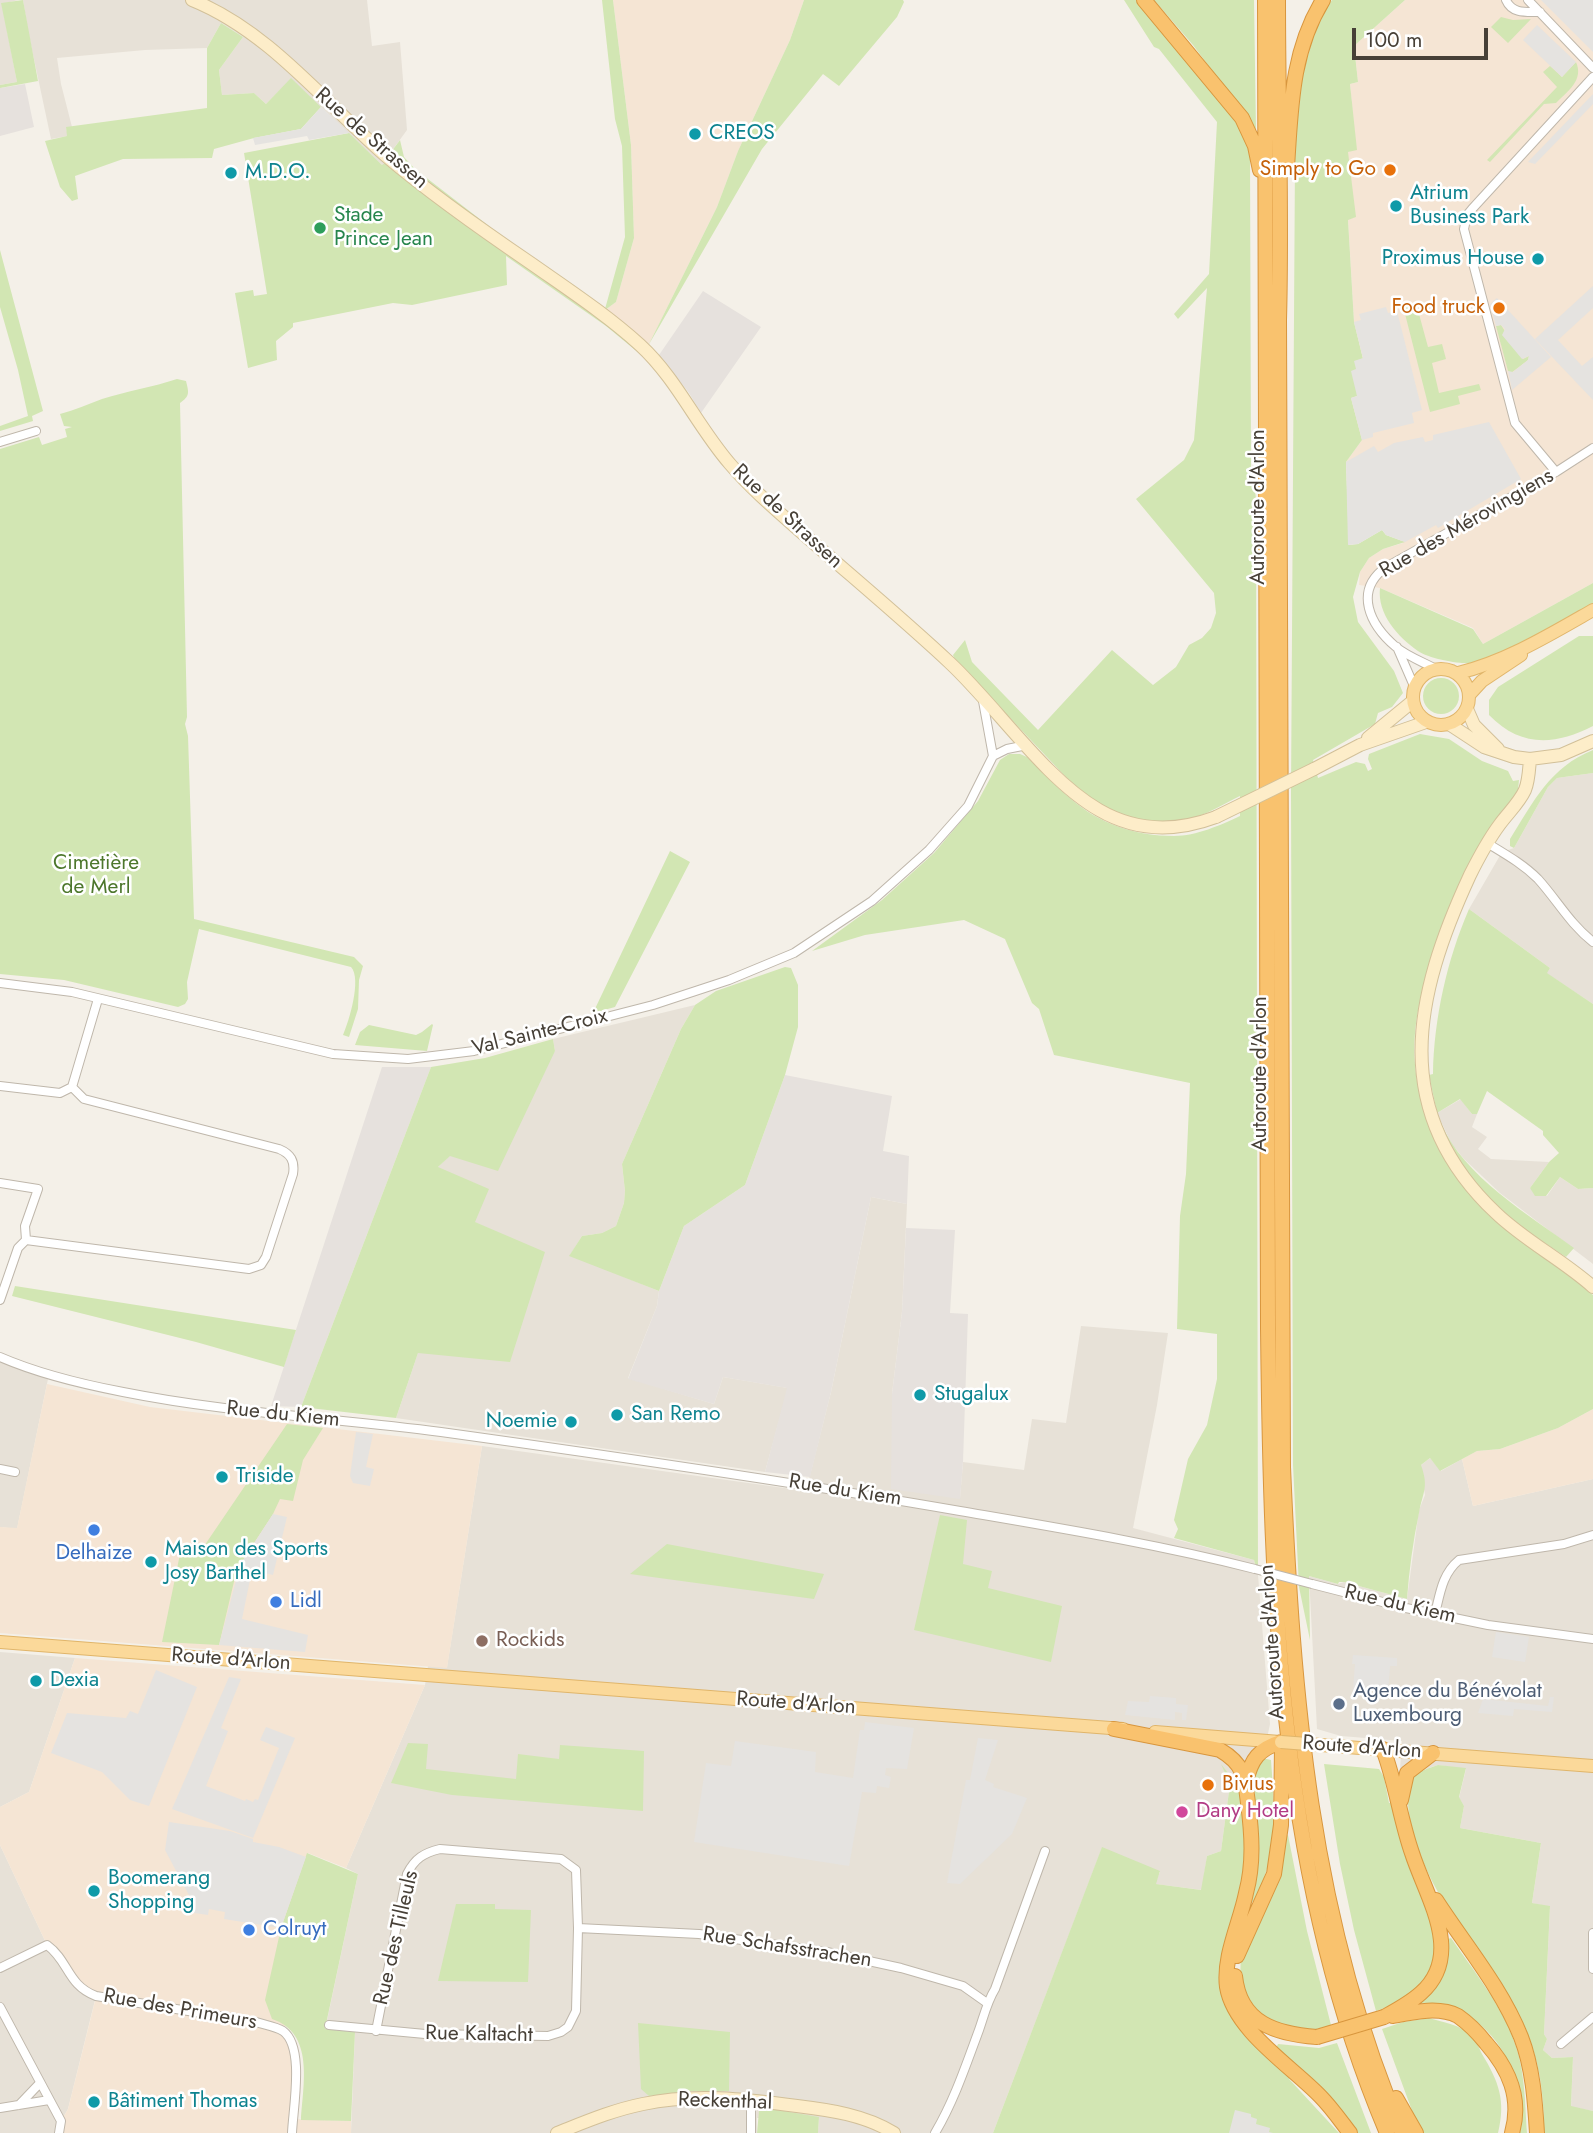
<!DOCTYPE html>
<meta charset="utf-8">
<style>
body{margin:0}
#map{position:relative;width:1593px;height:2133px;overflow:hidden;background:#f4f0e8;font-family:Jost,sans-serif}
canvas{display:block}
.scale{position:absolute;left:1352px;top:28px;width:136px;height:32px;box-sizing:border-box;border:4px solid #474037;border-top:0;padding-left:9px;font-size:21px;line-height:24px;white-space:nowrap;color:#474037;-webkit-text-stroke:5px #fff;paint-order:stroke}
</style>
<div id="map">
<canvas width="1593" height="2133"></canvas>
<div class="scale">100 m</div>
</div>
<script>
const c = document.querySelector('canvas').getContext('2d');
c.lineJoin = 'round';
function fillPath(path, color) { c.fillStyle = color; c.fill(path, 'evenodd'); }
function stroke(path, color, width, dash) { c.strokeStyle = color; c.lineWidth = width; c.lineCap = dash ? 'butt' : 'round'; c.setLineDash(dash || []); c.stroke(path); }
function label(font, color, halo, rows, align = 'center') {
  c.font = font + ' Jost,sans-serif'; c.lineWidth = 5; c.setLineDash([]); c.textBaseline = 'middle'; c.strokeStyle = halo; c.fillStyle = color; for (const [text, x, y, turn = 0] of rows) {
    c.save(); c.translate(x, y); c.rotate((+turn || 0) * Math.PI / 180); c.textAlign = isNaN(turn) ? turn : align; if (halo) c.strokeText(text, 0, 0); c.fillText(text, 0, 0); c.restore();
  }
}
fillPath(new Path2D(`
 M0,0H18L2,4L17,82L0,85Z
 M23,0H367L372,46L400,42L407,130L391,152L399,159L391,169L382,165L291,79L266,104L254,93L222,95L219,70L243,37L221,23L207,48L145,50L57,58L61,84L72,127L66,128L68,136L51,139L28,31Z
 M1593,773V1004L1546,973L1550,968L1469,909L1502,852L1514,848L1548,787L1557,778Z
 M695,1005L681,1029L622,1164L625,1191L624,1203L616,1226L602,1233L582,1236L570,1255L659,1291L657,1306L628,1378L714,1404L723,1377L788,1388L765,1472L396,1418L418,1353L499,1233L474,1222L437,1168L555,1051L553,1039Z
 M1461,1099L1472,1114H1477L1472,1127L1487,1137L1478,1149L1491,1159L1549,1162L1530,1188L1547,1196L1560,1177L1578,1189L1593,1188V1264L1500,1193L1464,1159L1451,1143L1437,1113Z
 M871,1197L907,1204L902,1312L892,1394L960,1498L963,1462L1024,1470L1032,1419L1066,1423L1081,1326L1168,1333L1157,1405L1133,1528L1254,1560L1258,1575L1270,1724L1265,1748L1232,1779L1224,1769L1230,1784L1221,1851L1207,1856L1202,1890L1155,1884L1160,1872L1102,1848L993,2133H818L819,2117L757,2118V2133H351L355,2032L325,2030L358,1874L346,1868L425,1685L428,1666L447,1667L482,1446L806,1491L831,1392Z
 M0,1356L49,1374L17,1529L0,1527Z
 M1430,1458L1441,1471L1462,1459L1473,1506L1593,1479V2111L1571,2107L1573,2057L1552,2058L1543,2050L1547,2039L1544,2034L1550,1907L1532,1903L1541,1843L1460,1828L1464,1806L1459,1798L1466,1769L1438,1765L1423,1770L1414,1777L1400,1770L1402,1741L1341,1736L1317,1729L1309,1576L1338,1584L1344,1582L1407,1599L1419,1510L1425,1495L1420,1466Z
 M0,1652L75,1658L29,1792L0,1807Z
 M0,1845L47,1945L96,1996L68,2109L61,2121L59,2133H0Z`), '#e7e1d7');
fillPath(new Path2D(`
 M613,0H804L790,40L738,151L717,207L648,346L605,310L616,302L634,238L631,145Z
 M1405,0H1593V583L1483,644L1473,628L1380,588L1359,585L1360,572L1369,558L1383,549L1403,543L1346,462L1362,440L1351,398L1357,396L1351,371L1354,361L1363,358L1354,322L1348,219L1355,217L1347,152L1356,149L1350,84L1358,82L1354,46Z
 M47,1384L150,1407L482,1446L447,1668L0,1633V1527L17,1528Z
 M1593,1409V1479L1473,1506L1462,1459L1477,1451L1500,1449L1558,1428Z
 M75,1658L425,1685L346,1868L308,1853L284,2023L286,2025L282,2031L293,2044L292,2119L351,2121V2133H59L61,2121L68,2109L96,1997L82,1991L47,1945L0,1845V1807L29,1792Z`), '#f5e5d4');
fillPath(new Path2D(`
 M25,84L34,127L0,136V88Z
 M703,291L761,327L701,413L689,393L659,355Z
 M382,1067H431L301,1407L271,1406Z
 M785,1075L892,1096L883,1151L909,1156L907,1204L871,1197L831,1392L810,1477L765,1472L787,1388L723,1377L714,1404L628,1379L657,1306L659,1291L684,1226L745,1185Z
 M906,1228L955,1230L950,1313L968,1314L963,1462L960,1499L891,1489L892,1394L902,1312Z`), '#e6e1dd');
fillPath(new Path2D(`
 M23,0L38,81L0,88V85L17,82L1,3Z
 M602,0H613L631,145L634,238L616,302L605,310L648,346L717,207L738,151L790,40L804,0H903L904,2L897,17L839,86L823,74L762,149L648,346L640,354L606,326L506,256L507,285L412,305L393,303L293,323V327L276,341L277,360L248,368L235,293L253,290L254,296L267,294L244,153L349,133L382,165L385,163L391,169L399,160L391,152L400,140L404,157L415,169L503,237L605,309L625,237L622,146L615,119Z
 M1124,0H1136C1173,49 1230,94 1250,152L1251,466L1256,498L1258,1575L1254,1560L1174,1538L1178,1529L1174,1520L1188,1459L1207,1425L1217,1379V1334L1177,1329L1180,1216L1186,1174L1190,1083L1054,1055L1039,1009L1032,1003L1005,939L964,920L865,935L812,951L882,900L934,853L978,801L1000,760L1009,754H1020L1027,757C1041,771 1055,786 1070,798C1099,824 1136,836 1174,836C1196,836 1221,825 1240,816V796C1224,804 1207,814 1190,819C1142,834 1095,806 1062,773L955,660L953,655L965,640L972,662L1038,730L1112,650L1153,685L1176,667L1189,645L1202,638L1211,628L1216,613L1214,593L1136,499L1184,460L1194,440L1207,288L1178,319L1174,314L1209,274L1217,122L1159,49L1154,47Z
 M1154,0H1254L1256,130L1193,45Z
 M1332,0H1405L1354,46L1358,82L1350,84L1357,150L1348,152L1356,217L1348,220L1354,322L1363,359L1356,370L1357,396L1351,398L1362,440L1346,462L1349,545L1358,544L1382,530L1386,535L1405,542L1383,549L1369,558L1360,572L1353,597L1358,622L1394,671L1403,693L1392,707L1378,713L1375,724L1313,760L1318,778L1356,762L1365,764L1368,771L1372,769L1368,759L1369,754L1420,734L1449,739L1482,761L1508,771L1513,781L1519,780L1518,790C1501,821 1485,853 1469,884C1428,964 1395,1031 1428,1121C1437,1146 1449,1170 1466,1190C1503,1232 1553,1257 1593,1295V1409L1558,1428L1500,1449L1477,1451L1440,1471L1430,1458L1421,1465C1429,1488 1423,1491 1419,1513C1413,1541 1409,1571 1407,1599L1344,1582H1339L1338,1584L1309,1576L1310,1640L1299,1587L1293,1465L1291,791L1295,159C1298,107 1296,43 1332,0Z
 M1501,17L1513,20L1531,19L1508,43L1491,27Z
 M221,23L243,37L219,70L222,95L254,93L266,104L291,78L321,107L301,129L254,138L214,149L212,158L123,159L75,176L78,199L72,201L60,187L45,141L67,136L66,127L207,108V48Z
 M1576,62C1584,80 1568,91 1556,103L1544,104L1490,162L1487,160L1557,87L1543,72L1550,66L1562,77Z
 M0,250L43,411L32,416L33,421L0,431V426L28,416L18,370L0,307Z
 M1416,303L1428,347L1442,344L1446,359L1432,363L1439,393L1479,384L1481,390L1458,396L1460,404L1430,412L1403,306Z
 M1501,325L1523,359L1529,356L1528,360L1511,373L1508,371L1496,326Z
 M177,379L186,381C189,393 190,396 180,403L187,717L185,724L188,736L194,919L354,957L363,966L359,980L358,1009L349,1037L343,1035C349,1021 362,979 351,967L199,929L187,982L188,999L185,1004L178,1007L64,980L0,974V449L39,437L42,445L67,437L65,429L72,427L64,426L60,414C75,410 88,404 102,399C127,391 153,387 177,379Z
 M1593,583V605L1535,637L1476,663C1463,665 1429,659 1418,651C1398,637 1377,614 1380,588L1473,629L1483,644Z
 M1579,636H1593V726C1554,746 1520,747 1489,715V700L1498,687Z
 M1423 696a18 18 0 1 1 36 0a18 18 0 1 1-36 0Z
 M1593,750V773L1557,778L1548,787L1514,848L1510,846V839C1533,802 1550,767 1593,750Z
 M670,851L690,862L615,1007L593,1013Z
 M1469,909L1550,968L1547,973L1593,1004V1188L1578,1189L1560,1177L1546,1196H1535L1530,1188L1549,1162L1559,1153L1543,1135V1131L1487,1091L1477,1114H1472L1460,1099L1437,1113L1429,1075L1433,1074C1434,1018 1447,960 1469,909Z
 M785,967L791,968L798,985V1027L785,1075L745,1185L684,1226L659,1291L569,1256L582,1236L602,1233L616,1226L624,1203L625,1191L622,1164L681,1029L695,1005L716,991Z
 M432,1024L433,1025L427,1051L355,1045L360,1032L369,1025L416,1035L422,1032Z
 M553,1039L555,1051L498,1171L450,1156L438,1167L489,1189L475,1222L545,1252L510,1362L418,1353L396,1418L301,1407L431,1067L485,1058Z
 M1441,1123C1463,1176 1529,1215 1574,1248L1566,1257C1515,1223 1457,1186 1441,1123Z
 M15,1286L296,1330L284,1367L196,1342L12,1296Z
 M287,1424L323,1428L303,1460L293,1501L280,1499L273,1514L237,1569L219,1645L162,1642L180,1554L198,1555Z
 M940,1515L967,1520L963,1564L992,1571L988,1588L1062,1606L1051,1662L914,1630Z
 M667,1544L824,1574L814,1599L630,1574Z
 M408,1743L428,1744L426,1769L516,1779L518,1754L559,1759L560,1745L644,1751L643,1811L452,1795L391,1783Z
 M1262,1758L1271,1760C1274,1803 1278,1846 1261,1886C1258,1893 1256,1900 1250,1904L1256,1829L1254,1771Z
 M1221,1764L1232,1778L1239,1775L1245,1831L1244,1872L1222,1985L1291,2077L1289,2079L1339,2133H993L1102,1847L1160,1871L1156,1884L1201,1890L1207,1856L1221,1851L1230,1784Z
 M1324,1764L1379,1769L1384,1777L1389,1803H1392C1397,1829 1403,1853 1413,1877C1418,1889 1425,1900 1430,1912C1448,1962 1425,1995 1376,2011L1354,1930L1340,1864Z
 M1438,1765L1466,1768L1459,1797L1464,1806L1460,1828L1541,1843L1532,1903L1550,1906L1544,2034L1547,2039L1543,2050L1552,2058L1573,2057L1571,2106L1593,2111V2133H1544C1544,2101 1541,2068 1529,2038C1521,2017 1507,1997 1495,1978C1460,1927 1422,1880 1410,1819C1408,1805 1405,1789 1414,1777C1420,1770 1430,1768 1438,1765Z
 M1288,1835L1307,1931L1331,2025C1317,2029 1302,2034 1288,2031C1281,2029 1275,2023 1269,2019C1247,2004 1238,1986 1241,1959L1285,1836Z
 M307,1853L358,1874L325,2029L355,2032L351,2121L301,2120C303,2085 315,2033 272,2019L265,2000L281,1928Z
 M456,1904H495V1909L531,1910L528,1982L438,1981Z
 M1451,1938C1473,1970 1501,2004 1514,2041C1525,2069 1525,2103 1527,2133H1517C1517,2119 1520,2103 1518,2089C1517,2083 1513,2075 1511,2069C1496,2028 1460,2002 1416,2003L1445,1940Z
 M1429,2018C1442,2022 1461,2025 1471,2035C1476,2039 1479,2048 1482,2054C1499,2082 1506,2101 1498,2133H1424L1414,2116L1382,2029L1403,2022Z
 M638,2023L730,2032L729,2091H691L649,2096L641,2089Z
 M1337,2043L1371,2133H1355L1276,2048L1278,2044L1319,2048Z
 M766,2108L819,2117L818,2133H757L759,2111Z`), '#d2e6b3');
fillPath(new Path2D(`
 M1541,0H1593V52Z
 M1537,25L1576,62L1562,77L1523,40Z
 M1593,94V104L1535,164L1528,162Z
 M321,107L349,133L309,140L307,136L255,145L253,138L301,129Z
 M1593,286V308L1558,340L1582,366L1593,357V400L1535,339Z
 M1497,298L1551,357L1512,390L1508,371L1513,372L1528,360L1529,356L1522,359L1502,335L1505,329L1501,325L1496,326L1490,304Z
 M1386,307L1388,313L1397,311L1422,410L1412,413L1414,423L1373,433V437L1362,440L1351,398L1357,396L1351,371L1356,369L1354,361L1363,358L1354,322L1361,320L1359,314Z
 M1489,422L1521,479L1438,528L1436,525L1405,542L1386,535L1382,530L1358,544L1348,545L1346,462L1374,446L1378,452L1394,443L1423,437L1425,442L1433,440V435Z
 M356,1432L373,1434L366,1467L374,1469L370,1486L353,1483L350,1476Z
 M273,1514L287,1517L273,1575L252,1570L242,1619L308,1635L305,1652L219,1645L240,1565Z
 M1496,1632L1529,1637L1525,1662L1492,1657Z
 M1353,1655L1397,1658V1666H1390L1388,1693L1373,1692V1685H1368V1691L1353,1690L1355,1664H1352Z
 M156,1670L197,1687L149,1806L130,1800L102,1772L51,1753L67,1713L126,1718L130,1711L138,1714Z
 M229,1677L241,1679L221,1728L228,1731L206,1786L245,1801L246,1799L253,1802L255,1799L258,1800L279,1748L260,1740L266,1727L295,1738L253,1838L172,1809Z
 M1150,1696L1176,1698V1704L1188,1705L1186,1720H1182V1713L1175,1712V1720L1125,1715L1128,1701L1149,1702Z
 M1550,1697H1554L1552,1712L1514,1709L1513,1716L1478,1713L1483,1699L1548,1706Z
 M865,1722L914,1728L907,1769L886,1768L885,1775L891,1777L889,1788L877,1786L876,1793L862,1792L849,1866L694,1842L706,1763L731,1766L735,1741L816,1752L815,1772L853,1778L860,1730H864Z
 M978,1738L998,1740L985,1780L994,1784L993,1787L1027,1798L1012,1834L960,1884L947,1883L966,1780H970Z
 M169,1822L230,1831L253,1839V1842L279,1847L306,1857L281,1928L224,1919L225,1912L209,1909L208,1915L188,1912L190,1897L165,1850Z
 M1235,2110L1251,2114V2117L1257,2119L1256,2124L1270,2128L1269,2132L1273,2133H1229Z`), '#e5e3e0');
const street = new Path2D(`
 M1506,0C1512,14 1526,12 1540,12
 M1528,0L1593,68
 M0,442L36,431
 M1556,472L1515,423L1464,229L1467,215L1472,209L1593,77
 M1397,647L1414,686
 M1436,669C1423,662 1407,656 1396,647C1370,625 1353,591 1386,567L1556,472L1593,448
 M993,756L1007,749L1027,745
 M1487,843C1505,854 1523,864 1538,879C1557,900 1570,924 1593,942
 M0,983L72,992L333,1054L408,1059L474,1051L653,1005L729,980L794,953L872,901L929,850L968,806L993,756L983,701
 M0,1086L60,1093L72,1087
 M0,1183L38,1189L25,1226L26,1240L18,1248L0,1300
 M26,1240L249,1269L261,1265L266,1257L293,1174C295,1161 291,1154 279,1149L84,1099L72,1087L98,999
 M0,1357C39,1374 81,1384 123,1392C228,1413 335,1418 441,1432C614,1456 787,1481 960,1511C1059,1528 1157,1544 1255,1569
 M0,1469L15,1472
 M1312,1584L1406,1608L1488,1625L1593,1639
 M1435,1614C1440,1594 1442,1574 1459,1560L1564,1544L1593,1535
 M578,1928L699,1934L827,1952L901,1968L963,1986L987,2003
 M1593,1933V1969
 M0,1968L47,1945C69,1961 67,1985 96,1996L256,2022C265,2025 275,2026 283,2031C305,2047 293,2108 292,2133
 M0,2007L61,2121L59,2133
 M329,2025L425,2034L548,2036L561,2032L568,2027L576,2011L578,1928L576,1870L561,1859L440,1849C424,1853 415,1858 407,1874L376,2031
 M1561,2044L1593,2017
 M19,2105L40,2083
 M0,2108L49,2100
 M751,2133V2100
 M935,2133C954,2101 966,2065 979,2030C984,2016 987,2002 995,1989L1045,1851`);
const secondary = new Path2D(`
 M192,0C269,31 324,102 386,156C432,195 482,230 532,264C569,290 607,315 640,345C677,379 697,426 730,464C753,491 781,514 808,538C856,580 904,620 950,663C997,707 1045,779 1099,810C1137,832 1176,832 1216,817
 M1467,709L1474,725L1498,749
 M1449,724L1484,747L1514,757L1530,759L1561,755L1593,741
 M1368,738L1413,701
 M1530,759C1529,769 1529,780 1525,790C1519,803 1508,813 1500,824C1488,840 1479,857 1470,875C1414,996 1388,1111 1496,1213C1525,1241 1563,1260 1593,1287
 M1314,769L1360,745L1426,722
 M557,2133C585,2122 613,2110 643,2104C694,2093 745,2099 797,2106C830,2110 865,2115 894,2133`);
const primary = new Path2D(`
 M1413 697a28 28 0 1 1 56 0a28 28 0 1 1-56 0Z
 M1458,673C1505,662 1551,634 1593,610
 M1470,694L1482,681L1521,655
 M0,1642L1123,1729
 M1155,1732L1280,1742
 M1321,1745L1593,1766`);
const highway = new Path2D(`
 M1144,0L1242,118L1255,146L1260,170
 M1265,0L1268,1328C1271,1599 1279,1879 1387,2133
 M1278,0C1278,107 1282,213 1279,320L1283,1467C1293,1696 1310,1919 1402,2133
 M1287,167C1291,109 1291,52 1323,0
 M1114,1729L1220,1750C1244,1764 1245,1777 1248,1803C1252,1834 1254,1863 1246,1893C1240,1923 1223,1956 1227,1987C1234,2030 1291,2066 1320,2096C1331,2107 1340,2120 1350,2133
 M1383,1749C1396,1783 1400,1819 1412,1853C1426,1897 1465,1954 1421,1993C1410,2003 1397,2010 1384,2017
 M1246,1782C1251,1759 1259,1749 1281,1742
 M1401,1800L1407,1773L1433,1753
 M1436,1900C1465,1945 1501,1987 1521,2037C1533,2068 1535,2101 1537,2133
 M1237,1956L1274,1874L1281,1825L1282,1747
 M1235,1976C1240,2024 1277,2034 1317,2037
 M1393,2016C1413,2012 1439,2006 1458,2016C1468,2023 1478,2033 1486,2043C1509,2069 1522,2098 1512,2133
 M1396,2098L1416,2133`);
stroke(street, '#bfb7ab', 10);
stroke(secondary, '#d2c099', 14);
stroke(primary, '#e0b56a', 14);
stroke(highway, '#d8963e', 16);
stroke(street, '#fff', 8);
stroke(secondary, '#fdedc9', 12);
stroke(primary, '#fbd99a', 12);
stroke(highway, '#f9c26e', 14);
const streetBridge = new Path2D(`
 M1255,1569L1312,1584`);
const secondaryBridge = new Path2D(`
 M1216,817L1314,769`);
const primaryBridge = new Path2D(`
 M1281,1742L1321,1745`);
const highwayBridge = new Path2D(`
 M1317,2037L1384,2017`);
stroke(streetBridge, '#bfb7ab', 10, []);
stroke(secondaryBridge, '#d2c099', 14, []);
stroke(primaryBridge, '#e0b56a', 14, []);
stroke(highwayBridge, '#d8963e', 16, []);
stroke(streetBridge, '#fff', 8);
stroke(secondaryBridge, '#fdedc9', 12);
stroke(primaryBridge, '#fbd99a', 12);
stroke(highwayBridge, '#f9c26e', 14);
for (const [x, y, r, color] of [
 [695,134,7,"#0f9aa8"],
 [1390,170,7,"#e8710a"],
 [231,173,7,"#0f9aa8"],
 [1396,206,7,"#0f9aa8"],
 [320,228,7,"#2e9e5b"],
 [1538,259,7,"#0f9aa8"],
 [1499,308,7,"#e8710a"],
 [920,1395,7,"#0f9aa8"],
 [617,1415,7,"#0f9aa8"],
 [571,1422,7,"#0f9aa8"],
 [222,1477,7,"#0f9aa8"],
 [94,1530,7,"#3f7fe0"],
 [151,1562,7,"#0f9aa8"],
 [276,1602,7,"#3f7fe0"],
 [482,1641,7,"#8d6e63"],
 [36,1681,7,"#0f9aa8"],
 [1339,1704,7,"#5c6f8a"],
 [1208,1785,7,"#e8710a"],
 [1182,1812,7,"#d1479c"],
 [94,1891,7,"#0f9aa8"],
 [249,1930,7,"#3f7fe0"],
 [94,2102,7,"#0f9aa8"]
]) { const dot = new Path2D(); dot.arc(x, y, r, 0, 2 * Math.PI); c.fillStyle = color; c.fill(dot); stroke(dot, '#fff', 2.5); }
label('21px', '#0d838f', '#fff', [
 ["CREOS",709,134],
 ["M.D.O.",245,173],
 ["Atrium",1410,194],
 ["Business Park",1410,218],
 ["Proximus House",1524,259,"right"],
 ["Stugalux",934,1395],
 ["San Remo",631,1415],
 ["Noemie",557,1422,"right"],
 ["Triside",236,1477],
 ["Maison des Sports",165,1550],
 ["Josy Barthel",165,1574],
 ["Dexia",50,1681],
 ["Boomerang",108,1879],
 ["Shopping",108,1903],
 ["Bâtiment Thomas",108,2102]
], 'left');
label('21px', '#474037', '#fff', [
 ["Rue de Strassen",371,139,41],
 ["Autoroute d'Arlon",1259,507,-90],
 ["Rue de Strassen",787,517,43],
 ["Rue des Mérovingiens",1467,524,-30],
 ["Val Sainte-Croix",540,1033,-14],
 ["Autoroute d'Arlon",1261,1074,-90],
 ["Rue du Kiem",283,1415,6],
 ["Rue du Kiem",845,1491,9],
 ["Rue du Kiem",1400,1605,13],
 ["Autoroute d'Arlon",1273,1642,-94],
 ["Route d'Arlon",231,1660,4],
 ["Route d'Arlon",796,1704,4],
 ["Route d'Arlon",1362,1748,4],
 ["Rue des Tilleuls",397,1938,-77],
 ["Rue Schafsstrachen",787,1948,9],
 ["Rue des Primeurs",180,2010,10],
 ["Rue Kaltacht",479,2035,1],
 ["Reckenthal",725,2102,2]
]);
label('21px', '#c56008', '#fff', [
 ["Simply to Go",1376,170],
 ["Food truck",1485,308],
 ["Bivius",1222,1785,"left"]
], 'right');
label('21px', '#27864d', '#fff', [
 ["Stade",334,216],
 ["Prince Jean",334,240]
], 'left');
label('21px', '#4d772c', '#fff', [
 ["Cimetière",96,864],
 ["de Merl",96,888]
]);
label('21px', '#366cbe', '#fff', [
 ["Delhaize",94,1554,"center"],
 ["Lidl",290,1602],
 ["Colruyt",263,1930]
], 'left');
label('21px', '#785e54', '#fff', [
 ["Rockids",496,1641]
], 'left');
label('21px', '#4e5e75', '#fff', [
 ["Agence du Bénévolat",1353,1692],
 ["Luxembourg",1353,1716]
], 'left');
label('21px', '#b23c85', '#fff', [
 ["Dany Hotel",1196,1812]
], 'left');
</script>
